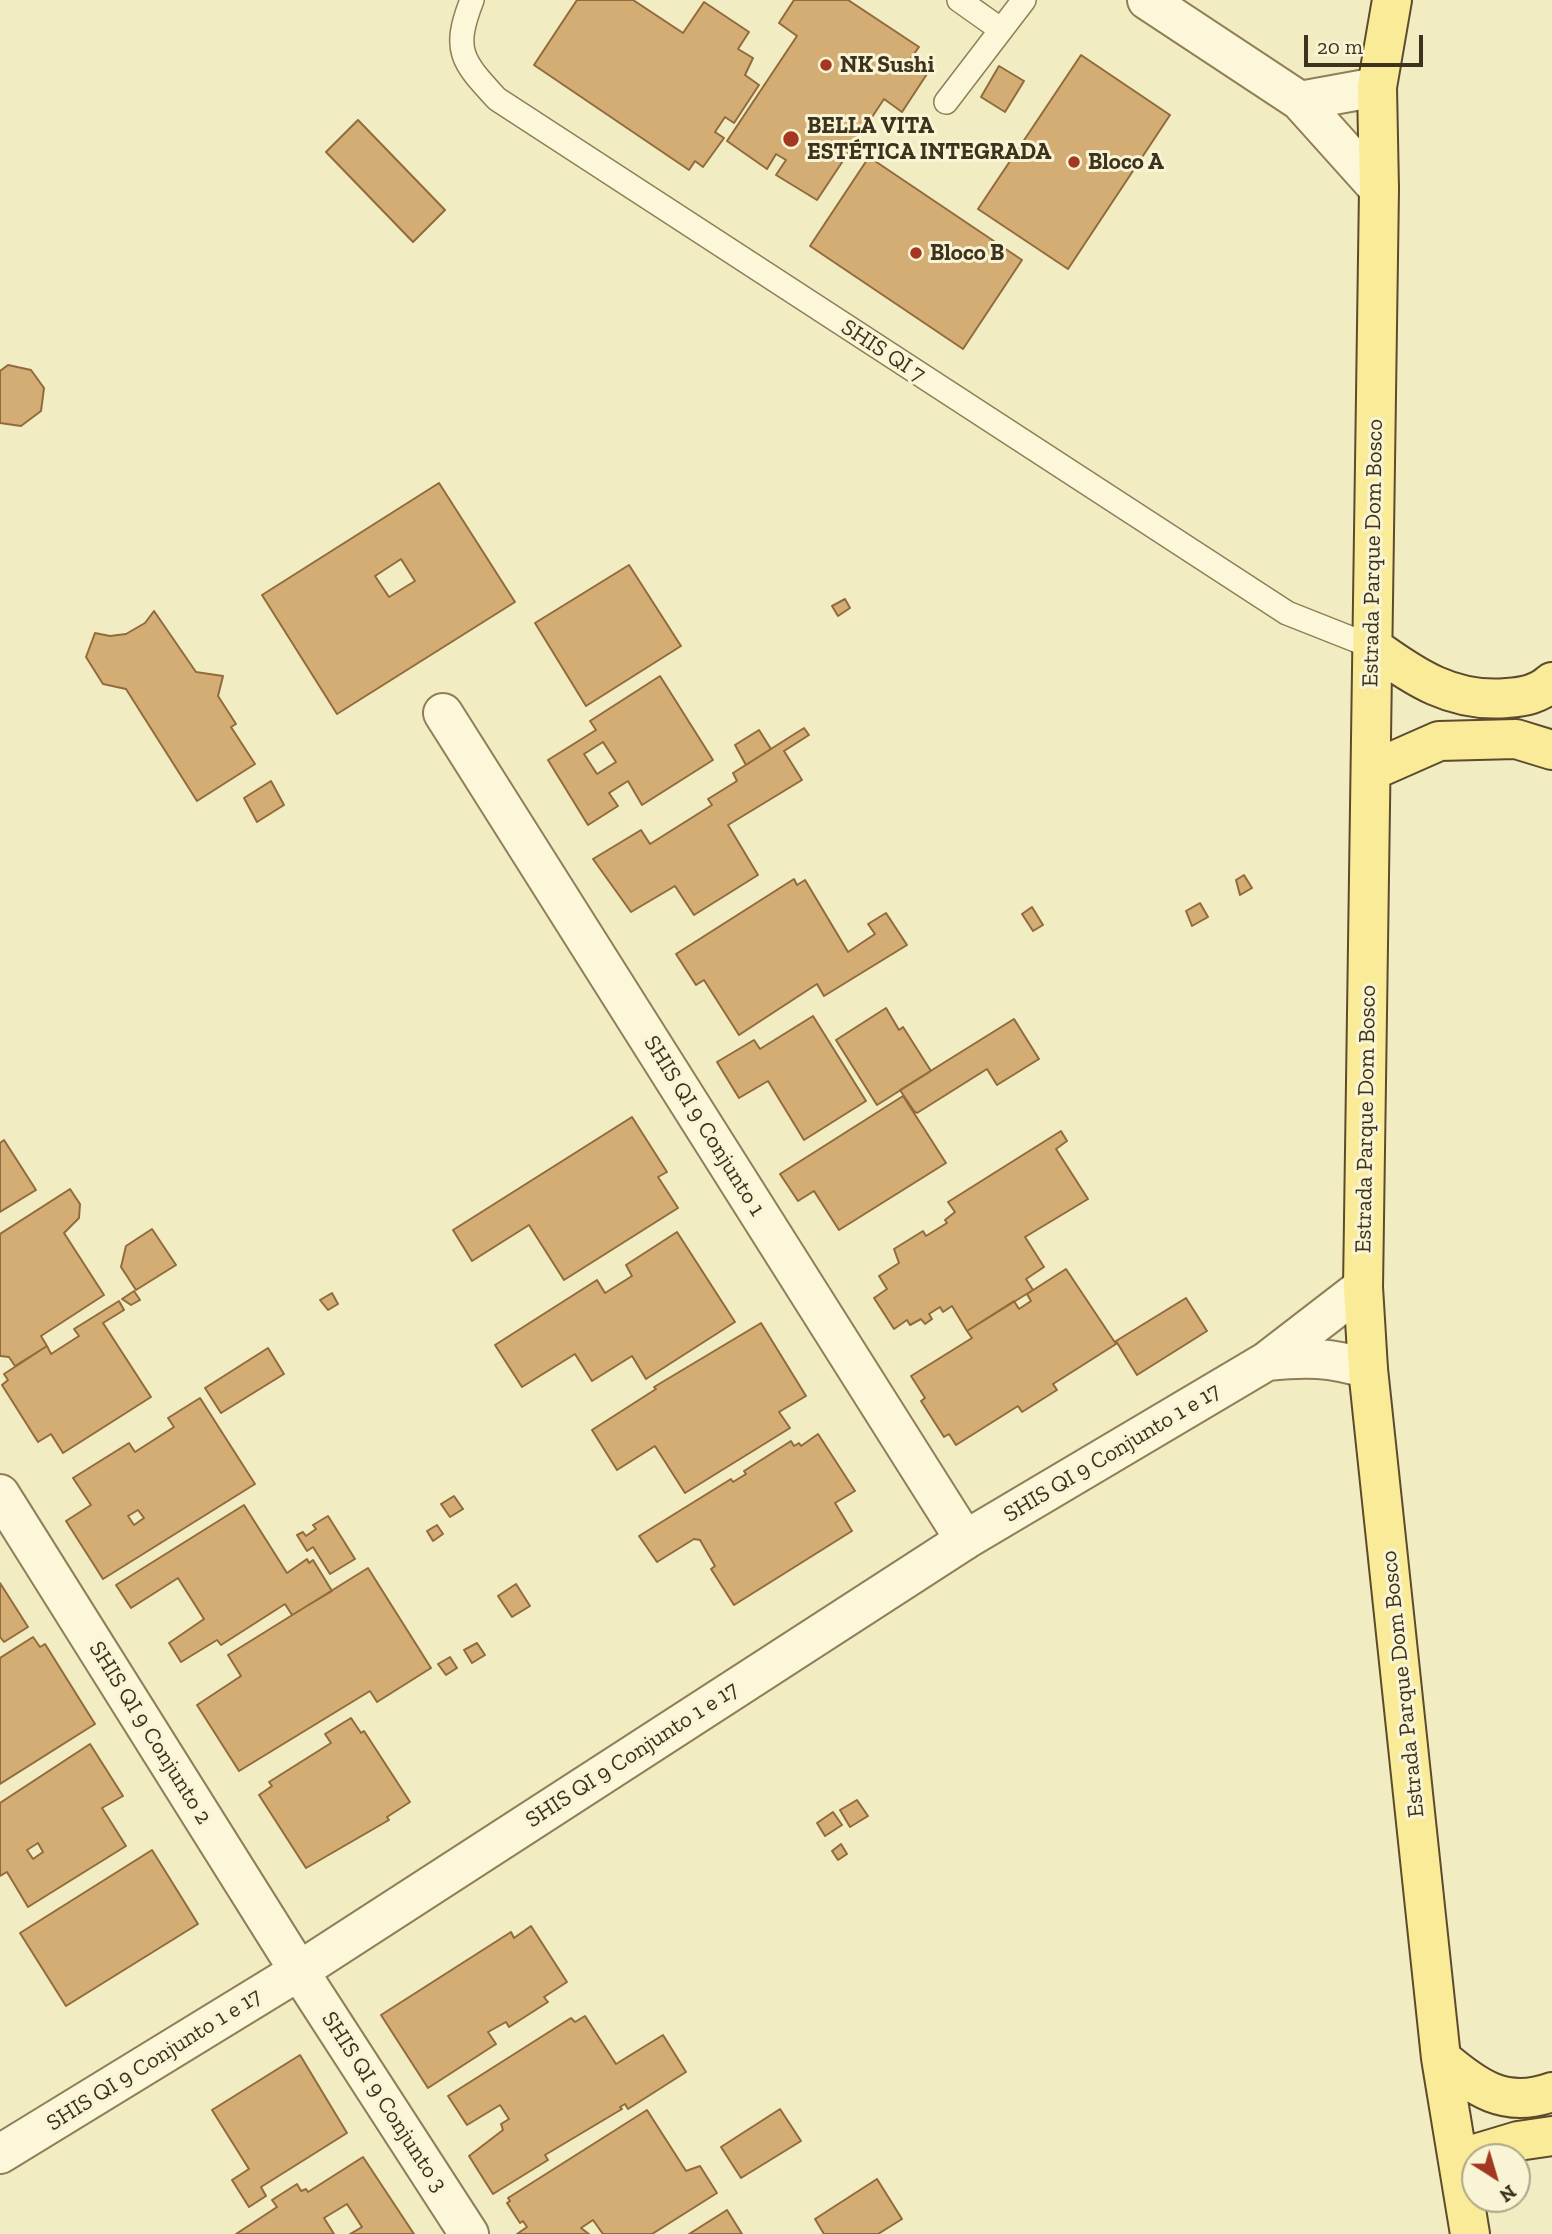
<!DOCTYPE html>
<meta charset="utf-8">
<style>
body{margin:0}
#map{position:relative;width:1552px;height:2234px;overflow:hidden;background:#f2ecc3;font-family:"Zilla Slab",serif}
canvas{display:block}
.north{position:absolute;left:1461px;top:2143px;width:70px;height:70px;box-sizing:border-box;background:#f9f4d4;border:2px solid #aea68b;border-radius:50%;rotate:143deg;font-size:19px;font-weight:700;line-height:28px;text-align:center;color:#3d321d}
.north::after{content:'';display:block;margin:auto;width:24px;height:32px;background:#a43721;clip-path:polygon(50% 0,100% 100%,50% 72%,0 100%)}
.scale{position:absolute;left:1304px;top:35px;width:119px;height:32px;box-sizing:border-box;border:4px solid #3d321d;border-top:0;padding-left:9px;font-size:21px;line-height:24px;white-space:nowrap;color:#3d321d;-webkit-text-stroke:5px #f9f4d4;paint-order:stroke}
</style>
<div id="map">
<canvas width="1552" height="2234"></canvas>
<div class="north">N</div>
<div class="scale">20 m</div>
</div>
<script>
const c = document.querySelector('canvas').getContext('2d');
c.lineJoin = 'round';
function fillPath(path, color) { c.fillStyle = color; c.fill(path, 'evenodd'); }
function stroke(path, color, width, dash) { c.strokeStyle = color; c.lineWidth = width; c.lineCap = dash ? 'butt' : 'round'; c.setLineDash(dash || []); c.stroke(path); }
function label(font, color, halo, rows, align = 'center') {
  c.font = font + ' "Zilla Slab",serif'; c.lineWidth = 6; c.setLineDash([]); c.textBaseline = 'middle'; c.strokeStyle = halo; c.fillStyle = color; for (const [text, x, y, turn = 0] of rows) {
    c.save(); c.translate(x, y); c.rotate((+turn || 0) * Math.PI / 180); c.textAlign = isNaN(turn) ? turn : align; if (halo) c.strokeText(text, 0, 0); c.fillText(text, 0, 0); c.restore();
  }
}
const building = new Path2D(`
 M577,0H633L683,33L704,2L749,32L738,49L753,58L745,75L759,85L734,123L725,117L715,132L724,138L703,167L695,161L689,170L534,65Z
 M794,0H848L919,47L908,62L927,74L902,112L884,99L817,200L776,175L786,160L776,154L767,169L727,141L797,36L779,23Z
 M1081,55L1170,115L1068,269L978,209Z
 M999,66L1024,81L1005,112L981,97Z
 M358,120L445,210L413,242L326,152Z
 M869,157L1022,260L963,349L810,246Z
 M8,365L31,370L44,388L41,411L21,426L0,423V371Z
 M439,483L515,602L337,714L262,595ZM401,559L415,581L389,597L375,576Z
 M629,565L681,646L586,706L535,623Z
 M845,599L850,608L838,616L832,606Z
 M154,611L196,672L223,676L218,696L236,724L231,727L255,764L197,801L126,689L103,684L86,657L95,633L110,636L126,634L145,623Z
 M660,676L713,760L642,805L628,781L609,793L618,806L588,825L548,760L596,730L590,721ZM603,742L616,762L597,774L584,754Z
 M804,728L809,735L784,751L802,780L728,825L758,875L694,915L675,886L631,912L593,859L641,830L650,844L712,805L708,799L737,781L733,773Z
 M759,730L771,749L746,765L735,745Z
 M271,781L284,805L257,822L244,798Z
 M1244,875L1252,888L1240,895L1236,880Z
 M794,879L797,885L805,880L848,952L875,934L868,924L886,913L907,945L824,996L817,984L739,1035L704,980L696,985L676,954Z
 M1200,903L1208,917L1192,926L1186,911Z
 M1032,907L1043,925L1033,931L1022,914Z
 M886,1008L899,1030L903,1027L931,1071L877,1105L836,1040Z
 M813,1016L866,1101L804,1140L768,1081L739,1098L717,1062L754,1040L760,1049Z
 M1014,1019L1039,1059L997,1085L987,1069L917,1113L914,1111L900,1090Z
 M903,1096L946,1163L839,1230L814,1191L798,1201L780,1174Z
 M632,1117L667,1172L658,1177L678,1208L564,1280L529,1225L472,1261L453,1230Z
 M1061,1131L1067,1141L1056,1149L1088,1199L1025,1237L1044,1267L1026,1279L1033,1290L967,1331L952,1306L943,1312L940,1307L929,1314L932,1319L925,1324L921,1319L910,1325L907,1320L894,1329L874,1298L887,1289L879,1276L899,1263L894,1249L923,1231L926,1236L947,1223L945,1220L955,1212L948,1202Z
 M4,1140L36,1190L0,1212V1143Z
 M70,1189L80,1204L79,1218L64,1233L104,1295L41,1336L47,1346L15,1366L9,1357L0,1356V1234Z
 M152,1229L176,1265L136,1290L121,1267L126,1246Z
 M677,1232L735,1322L646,1379L632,1356L592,1381L575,1354L522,1387L495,1345L597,1280L605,1293L632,1276L626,1265Z
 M1066,1269L1116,1344L1053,1384L1057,1390L1022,1412L1018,1406L956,1445L949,1434L944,1437L921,1401L925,1398L911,1376L972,1338L967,1331L1014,1301L1019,1309L1031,1301L1027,1294Z
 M134,1291L140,1300L131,1305L122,1299Z
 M332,1293L338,1304L328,1310L320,1300Z
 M1186,1298L1207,1331L1137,1375L1116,1341Z
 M119,1301L124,1310L103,1323L151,1397L63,1453L51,1434L38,1442L2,1385L8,1380L4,1374L47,1346L51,1354L79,1336L74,1329Z
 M761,1323L806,1396L779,1412L790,1428L685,1493L655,1446L617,1470L592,1430L656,1389L654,1387Z
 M268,1348L284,1374L221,1413L205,1388Z
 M200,1398L255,1484L103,1579L66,1521L91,1505L73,1478L129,1443L135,1452L174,1427L168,1418ZM138,1510L144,1518L134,1525L128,1516Z
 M818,1434L855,1491L835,1503L852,1531L734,1605L711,1569L715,1566L700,1540L694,1539L657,1562L639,1536L731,1479L733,1482L746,1474L744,1471L791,1441L794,1446L799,1443L801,1446Z
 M454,1496L463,1509L450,1517L441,1504Z
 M244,1505L287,1573L307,1559L309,1563L313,1560L332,1591L292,1615L285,1604L221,1645L217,1640L181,1662L169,1643L204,1619L178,1578L131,1608L116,1585Z
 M328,1516L355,1559L330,1574L313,1547L307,1551L297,1535L303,1532L306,1536L316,1529L313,1525Z
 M437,1525L443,1534L433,1541L427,1531Z
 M368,1568L431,1668L377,1702L370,1691L239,1771L197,1705L241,1676L228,1655Z
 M0,1583L28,1627L4,1642L0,1637Z
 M516,1584L530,1606L512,1617L498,1596Z
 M33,1637L40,1647L45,1644L95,1724L0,1784V1658Z
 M477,1643L485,1655L472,1663L464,1650Z
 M450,1657L457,1668L446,1675L438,1664Z
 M351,1718L361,1733L364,1731L410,1802L387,1817L389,1820L306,1868L259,1795L272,1786L269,1782L331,1743L325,1734Z
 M90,1744L123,1796L102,1808L126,1846L28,1907L7,1872L0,1876V1803ZM38,1843L43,1852L33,1859L27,1850Z
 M857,1800L868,1816L850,1827L840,1810Z
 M833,1812L842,1825L825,1836L817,1823Z
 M841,1844L847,1854L838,1860L832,1851Z
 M152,1850L198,1924L66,2006L20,1933Z
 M531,1926L567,1982L544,1997L548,2002L509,2027L506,2022L488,2032L496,2044L428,2088L381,2015L511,1932L514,1938Z
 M585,2016L616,2064L663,2035L686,2072L628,2109L625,2104L620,2107L622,2109L545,2155L548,2160L493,2194L469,2156L503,2130L501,2124L509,2119L500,2105L467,2125L448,2096L571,2018L575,2022Z
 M300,2055L347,2133L261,2187L266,2196L249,2207L232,2180L249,2169L212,2110Z
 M780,2109L801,2141L741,2178L721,2147Z
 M647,2110L686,2171L700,2166L717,2193L652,2234H603L593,2220L581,2228L589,2234H517L527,2227L523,2221L520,2223L507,2203L510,2201L508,2198Z
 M363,2157L414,2234H350L362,2227L347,2204L324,2218L334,2234H236L277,2207L272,2200L297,2184L301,2191L306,2189L308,2192Z
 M877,2179L902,2219L878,2234H824L815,2219Z
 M727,2210L742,2234H689Z`);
fillPath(building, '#d4ad75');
stroke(building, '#916b3b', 2);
const service = new Path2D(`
 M472,0C452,51 462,61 497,99L1287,613L1373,647
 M959,0L1000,29
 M946,102L1024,0`);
const minor = new Path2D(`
 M443,713L965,1540
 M0,1494L299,1971L469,2234`);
const tertiary = new Path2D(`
 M1147,0L1300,101L1379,189
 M1300,101L1377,87
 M1267,1361C1306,1357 1330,1357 1368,1369
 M0,2154L299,1971L965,1540L1267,1361L1363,1287`);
const primary = new Path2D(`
 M1392,0L1377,87L1379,189L1363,1287L1368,1369L1441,2058L1470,2234
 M1373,647C1414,677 1453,703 1507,698C1524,697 1539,694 1552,682
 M1371,771L1439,741L1516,739L1552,750
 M1441,2058C1476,2088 1505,2109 1552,2092
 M1458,2159L1518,2141L1552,2136`);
stroke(service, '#8f7e58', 26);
stroke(minor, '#8f7e58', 42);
stroke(tertiary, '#8f7e58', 42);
stroke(primary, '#5c4b2c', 42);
stroke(service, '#fcf7d8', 23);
stroke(minor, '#fcf7d8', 38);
stroke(tertiary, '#fcf7d8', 38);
stroke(primary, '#f9eb98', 38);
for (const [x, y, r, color] of [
 [826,65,7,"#a43721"],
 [791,139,9,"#a43721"],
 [1074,162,7,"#a43721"],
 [916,253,7,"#a43721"]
]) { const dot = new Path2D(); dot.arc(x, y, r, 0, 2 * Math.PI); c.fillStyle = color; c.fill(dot); stroke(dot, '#f9f4d4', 2.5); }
label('bold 23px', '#3d321d', '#f9f4d4', [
 ["NK Sushi",840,65],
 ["BELLA VITA",807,126],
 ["ESTÉTICA INTEGRADA",807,152],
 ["Bloco A",1088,162],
 ["Bloco B",930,253]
], 'left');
label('23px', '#3d321d', '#f9f4d4', [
 ["SHIS QI 7",883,351,33],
 ["Estrada Parque Dom Bosco",1373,553,-89],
 ["Estrada Parque Dom Bosco",1366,1119,-89],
 ["SHIS QI 9 Conjunto 1",704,1126,58],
 ["SHIS QI 9 Conjunto 1 e 17",1112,1453,-31],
 ["Estrada Parque Dom Bosco",1403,1684,-96],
 ["SHIS QI 9 Conjunto 2",150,1733,58],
 ["SHIS QI 9 Conjunto 1 e 17",632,1755,-33],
 ["SHIS QI 9 Conjunto 1 e 17",154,2060,-32],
 ["SHIS QI 9 Conjunto 3",384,2102,57]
]);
</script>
